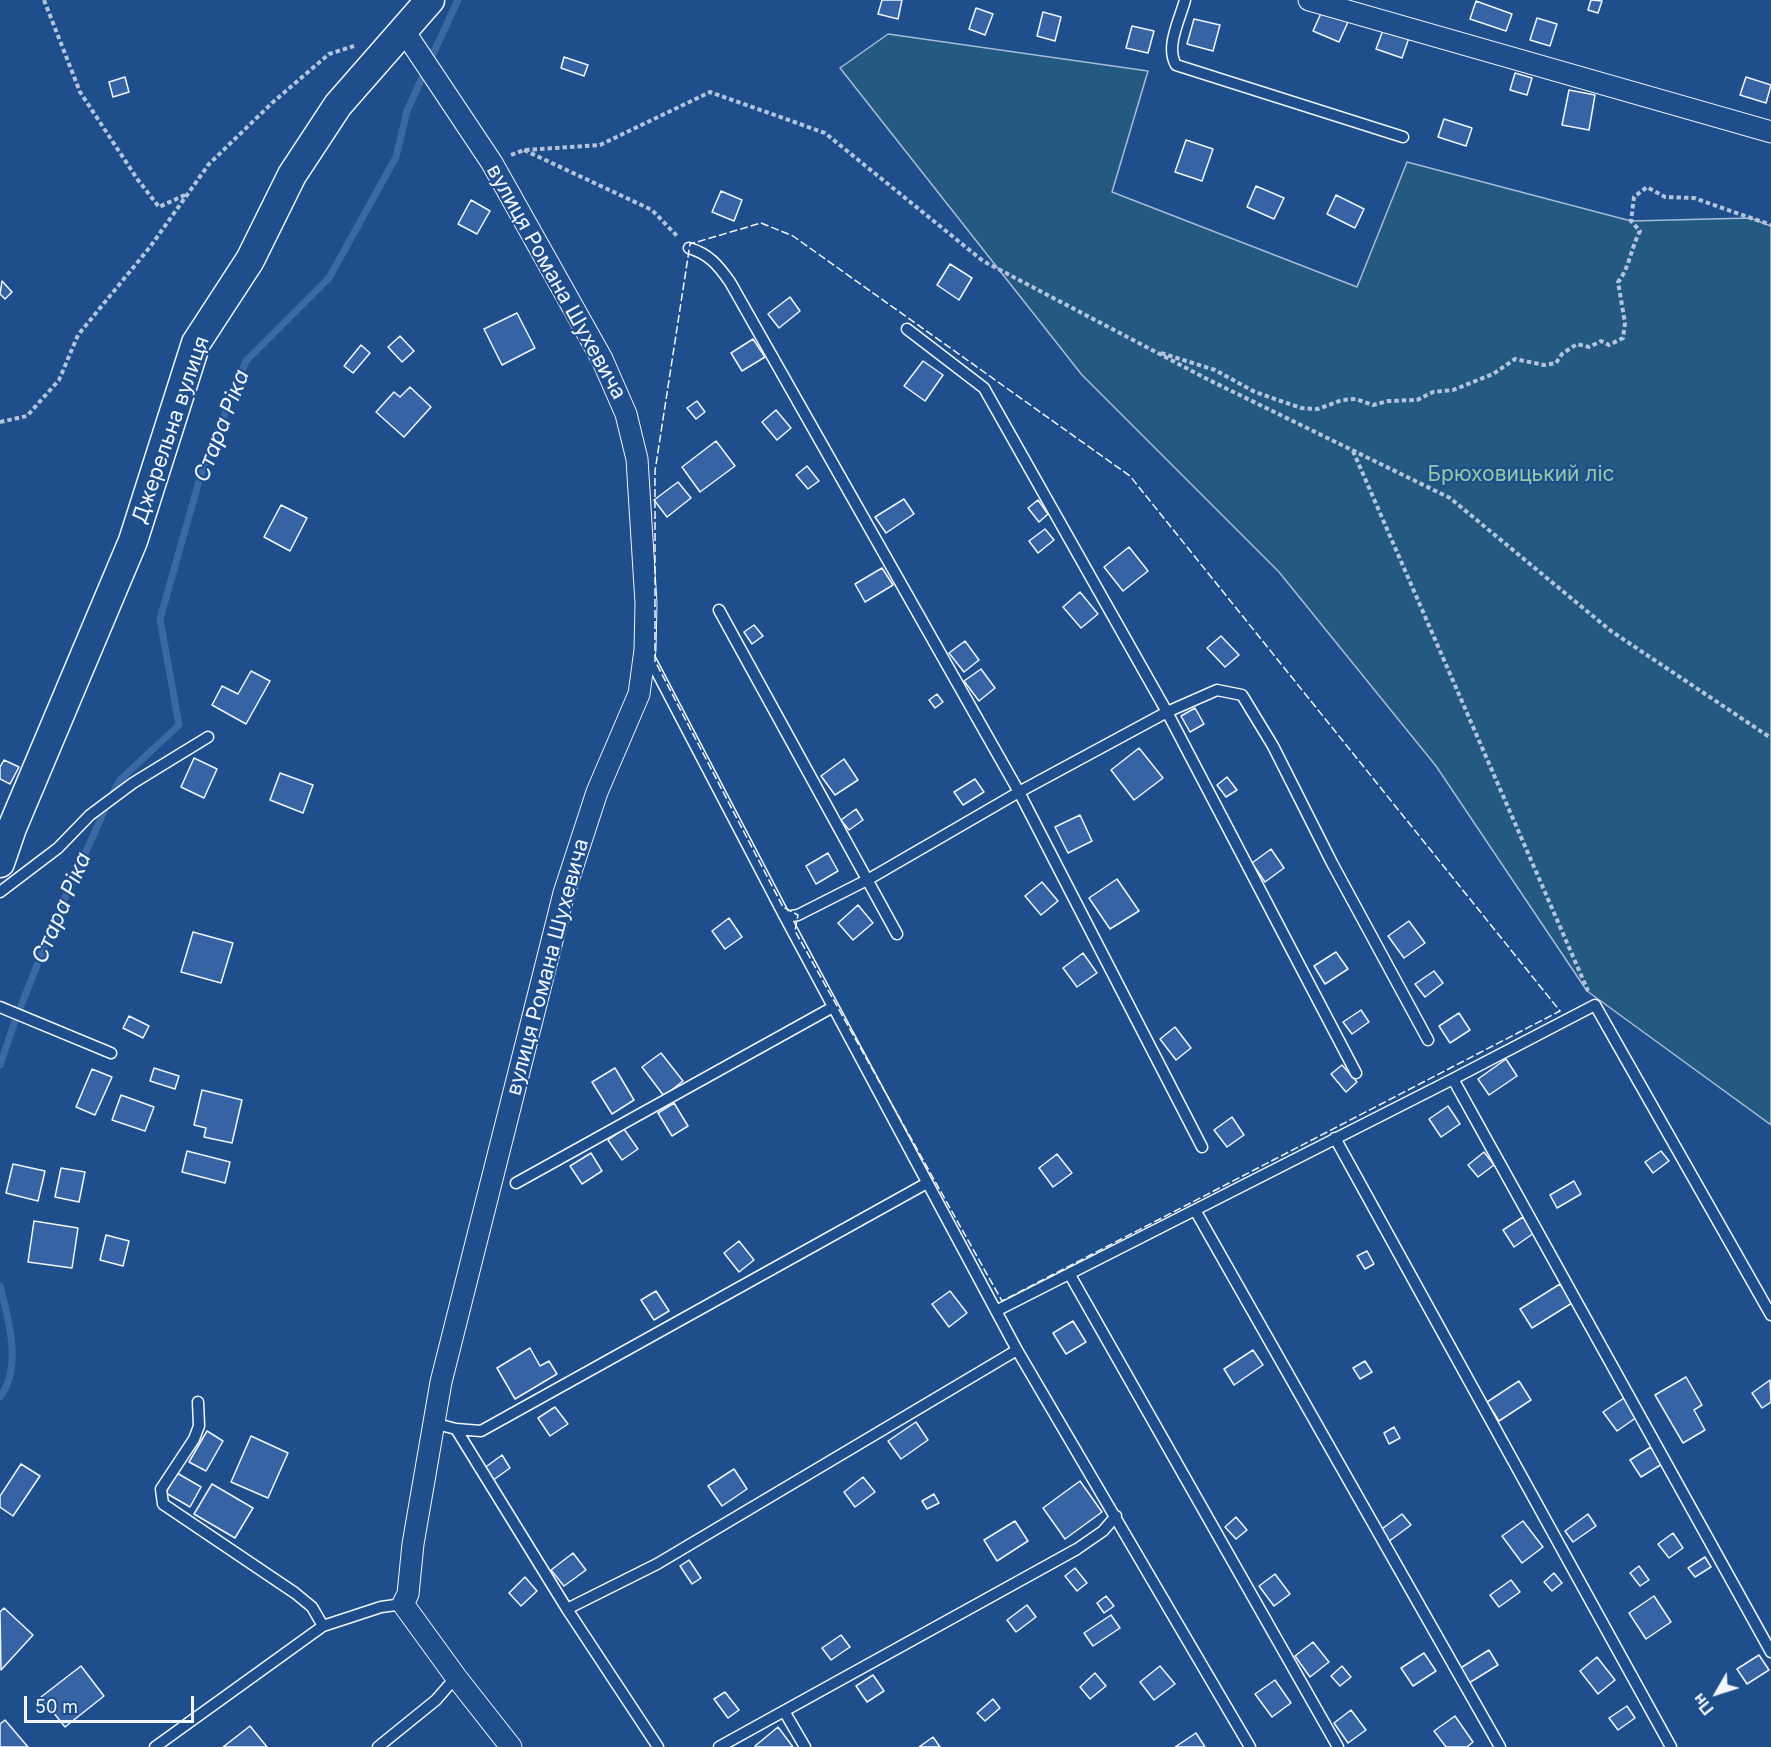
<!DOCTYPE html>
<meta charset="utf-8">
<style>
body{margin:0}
#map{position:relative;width:1771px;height:1747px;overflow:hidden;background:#1f4e8c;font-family:Inter,sans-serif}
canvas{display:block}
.north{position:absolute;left:1687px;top:1663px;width:60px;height:60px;-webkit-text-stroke:4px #1f4e8c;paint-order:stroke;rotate:231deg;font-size:16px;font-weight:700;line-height:24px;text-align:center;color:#f2f6ff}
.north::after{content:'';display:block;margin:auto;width:21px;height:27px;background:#f2f6ff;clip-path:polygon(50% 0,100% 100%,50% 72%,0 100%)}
.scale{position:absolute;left:24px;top:1696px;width:170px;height:27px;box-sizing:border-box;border:3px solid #f2f6ff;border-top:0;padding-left:8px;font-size:18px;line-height:21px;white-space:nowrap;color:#f2f6ff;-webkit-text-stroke:4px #1f4e8c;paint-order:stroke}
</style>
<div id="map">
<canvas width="1771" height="1747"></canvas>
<div class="north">Пн</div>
<div class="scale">50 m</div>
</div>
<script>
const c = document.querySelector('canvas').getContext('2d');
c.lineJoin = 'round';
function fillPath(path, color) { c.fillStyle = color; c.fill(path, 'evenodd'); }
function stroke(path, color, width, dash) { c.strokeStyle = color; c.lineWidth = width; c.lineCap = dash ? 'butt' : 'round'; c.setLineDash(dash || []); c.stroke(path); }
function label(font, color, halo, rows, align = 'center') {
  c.font = font + ' Inter,sans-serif'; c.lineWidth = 4.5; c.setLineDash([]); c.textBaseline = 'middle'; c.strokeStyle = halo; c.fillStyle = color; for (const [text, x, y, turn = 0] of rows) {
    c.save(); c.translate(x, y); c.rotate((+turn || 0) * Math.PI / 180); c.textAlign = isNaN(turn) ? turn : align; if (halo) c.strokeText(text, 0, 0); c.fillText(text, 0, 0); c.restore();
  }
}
const green = new Path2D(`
 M888,34L1148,71L1112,192L1357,287L1407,162L1631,221L1750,218L1771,226V1125L1587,991L1436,766L1279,572L1082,375L840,68Z`);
fillPath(green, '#245a82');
stroke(green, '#a8bbd7', 1.5);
stroke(new Path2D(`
 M431,58L458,0
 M113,793L120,780L179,725L160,619L201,474L246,361L329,278L396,157L407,111L421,80
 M19,1011L54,922L107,805
 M0,1065L16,1018
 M0,1286C8,1318 23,1367 0,1397`), '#3b69a3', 7);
const building = new Path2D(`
 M882,0H902L898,19L878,14Z
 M1591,0L1602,1L1598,13L1588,10Z
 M1476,1L1512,14L1506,31L1470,19Z
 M976,8L993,14L985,35L969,29Z
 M1322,11L1348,22L1339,42L1313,31Z
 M1043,12L1061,17L1055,41L1037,36Z
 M1537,18L1557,24L1550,46L1530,40Z
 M1194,19L1220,25L1213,51L1187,44Z
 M1132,26L1154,31L1148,53L1126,48Z
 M1383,30L1409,38L1402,58L1376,49Z
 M564,57L588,65L584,76L561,68Z
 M1515,73L1532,78L1527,95L1510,90Z
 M125,77L129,92L113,97L109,82Z
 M1746,77L1771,85L1766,103L1740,95Z
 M1569,90L1595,95L1589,130L1562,125Z
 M1444,119L1472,128L1466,146L1438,137Z
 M1186,140L1213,149L1202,181L1175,172Z
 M1256,186L1284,198L1274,219L1247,207Z
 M721,191L742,200L734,221L712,212Z
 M1336,195L1364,209L1355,228L1327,214Z
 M471,200L490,211L477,234L458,224Z
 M950,264L972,278L959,300L937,285Z
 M2,281L12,292L5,299L0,294Z
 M790,297L800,311L779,328L768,314Z
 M517,313L535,348L502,365L484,329Z
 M400,336L414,351L402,362L388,347Z
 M753,339L765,357L742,371L731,353Z
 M361,345L370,353L353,373L344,366Z
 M923,361L943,375L925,401L904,386Z
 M410,387L431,407L404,437L376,412L394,392L400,397Z
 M697,401L705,412L696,419L687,408Z
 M776,410L791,428L777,440L762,422Z
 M716,441L735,466L700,492L682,467Z
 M807,466L819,481L808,489L796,475Z
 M678,482L691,498L667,517L654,500Z
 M904,499L914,514L886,533L875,517Z
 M1038,500L1048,514L1039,522L1028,508Z
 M281,505L307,518L290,551L264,537Z
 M1045,529L1054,540L1038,553L1029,541Z
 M1129,547L1148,571L1123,591L1104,567Z
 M882,568L893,585L865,602L855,584Z
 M1080,592L1098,614L1081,628L1063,607Z
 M754,625L763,636L752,644L744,632Z
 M1221,636L1239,655L1225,667L1207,648Z
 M965,641L979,660L964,672L949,653Z
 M981,669L995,688L979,701L964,681Z
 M251,671L270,681L246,724L212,705L222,686L238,694Z
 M937,694L943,702L935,708L929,700Z
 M1195,708L1204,724L1190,732L1181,716Z
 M1139,748L1163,778L1134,800L1111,770Z
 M194,758L217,769L204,798L181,787Z
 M844,759L858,780L835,795L821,776Z
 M4,760L19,767L10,784L0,779V767Z
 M280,773L313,785L303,813L270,800Z
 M1227,777L1237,790L1226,797L1217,785Z
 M975,779L984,792L963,805L954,792Z
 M856,809L863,820L849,830L841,820Z
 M1080,815L1092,841L1068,853L1055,827Z
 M1271,849L1284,868L1265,882L1252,863Z
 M828,853L838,871L816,884L806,866Z
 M1117,879L1139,911L1110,929L1089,898Z
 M1042,882L1058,901L1041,915L1025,896Z
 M858,905L873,923L853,940L838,923Z
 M729,918L742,937L725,949L712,931Z
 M1409,921L1425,943L1404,958L1388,936Z
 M193,932L233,943L221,983L181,972Z
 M1336,952L1348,969L1325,984L1314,966Z
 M1083,953L1097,973L1077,987L1063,968Z
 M1434,971L1443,983L1425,997L1415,984Z
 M1361,1010L1369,1022L1352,1034L1343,1022Z
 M1459,1013L1470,1030L1450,1043L1439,1026Z
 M129,1016L149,1026L143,1038L123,1028Z
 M1175,1027L1191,1048L1176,1060L1160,1039Z
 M661,1053L683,1081L664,1096L642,1067Z
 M1506,1059L1517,1076L1489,1095L1478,1079Z
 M1342,1065L1357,1082L1346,1092L1331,1074Z
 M154,1068L179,1076L175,1089L150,1081Z
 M615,1068L634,1100L612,1114L592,1082Z
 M92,1069L112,1077L95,1115L76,1107Z
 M202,1090L242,1100L232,1143L204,1137L206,1128L194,1125Z
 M121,1095L154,1107L145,1131L112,1120Z
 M674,1103L688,1126L672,1136L658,1113Z
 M1448,1106L1460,1124L1441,1137L1429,1119Z
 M1232,1117L1244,1135L1227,1147L1214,1130Z
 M624,1129L638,1149L622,1160L608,1140Z
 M187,1151L230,1162L225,1183L182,1172Z
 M1661,1151L1669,1161L1653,1173L1645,1162Z
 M1484,1152L1494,1165L1478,1177L1468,1165Z
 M591,1153L602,1171L582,1184L570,1166Z
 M1057,1154L1072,1173L1053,1187L1039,1168Z
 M13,1164L45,1171L38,1201L6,1193Z
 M61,1168L85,1172L79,1202L55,1197Z
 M1574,1181L1581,1194L1557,1208L1550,1195Z
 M1523,1217L1534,1233L1514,1247L1503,1230Z
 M34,1221L78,1228L72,1268L28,1262Z
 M106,1235L129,1241L123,1266L100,1260Z
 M739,1241L754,1260L739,1272L724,1253Z
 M1367,1251L1374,1264L1365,1269L1357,1256Z
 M1560,1284L1572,1303L1532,1328L1520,1309Z
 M656,1291L669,1311L654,1320L641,1300Z
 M950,1291L967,1313L949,1327L932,1304Z
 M1073,1321L1086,1342L1066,1354L1053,1333Z
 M530,1348L540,1366L549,1361L557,1374L515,1399L497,1368Z
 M1253,1350L1263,1365L1234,1385L1224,1369Z
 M1365,1361L1372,1372L1360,1379L1353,1368Z
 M1686,1377L1702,1405L1694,1410L1705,1430L1683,1443L1655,1395Z
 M1770,1380L1771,1402L1762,1408L1752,1393Z
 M1519,1381L1531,1400L1499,1421L1487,1402Z
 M1624,1398L1637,1417L1617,1431L1603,1412Z
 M555,1407L568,1424L550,1436L538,1418Z
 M916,1422L928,1440L901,1459L888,1441Z
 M1394,1427L1400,1438L1389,1444L1384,1433Z
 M207,1431L223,1441L206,1471L189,1462Z
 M251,1436L288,1453L268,1498L231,1482Z
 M1651,1447L1662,1464L1641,1477L1630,1460Z
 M502,1455L510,1468L492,1481L483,1469Z
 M21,1464L40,1476L13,1516L0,1507V1496Z
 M734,1469L747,1489L722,1506L708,1486Z
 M177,1473L201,1487L190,1507L166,1493Z
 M863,1477L875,1492L855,1507L844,1492Z
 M1080,1481L1102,1512L1065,1539L1043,1508Z
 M212,1484L253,1508L235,1538L194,1514Z
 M934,1494L939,1503L927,1509L922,1501Z
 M1402,1514L1411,1525L1388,1542L1379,1531Z
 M1588,1514L1596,1526L1573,1542L1565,1531Z
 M1236,1517L1247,1530L1236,1539L1225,1527Z
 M1015,1521L1028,1541L997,1561L984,1540Z
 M1523,1521L1543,1547L1522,1563L1502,1536Z
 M1673,1533L1683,1548L1669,1558L1658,1544Z
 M573,1553L586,1570L564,1586L551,1570Z
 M1705,1557L1711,1567L1695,1577L1688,1568Z
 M689,1560L701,1578L692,1584L680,1566Z
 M1639,1566L1649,1580L1640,1586L1630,1573Z
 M1075,1568L1087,1583L1077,1591L1065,1576Z
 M1554,1573L1562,1583L1552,1591L1544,1582Z
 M1275,1574L1290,1594L1274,1606L1259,1586Z
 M525,1577L537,1591L521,1606L509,1593Z
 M1511,1580L1520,1592L1499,1607L1490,1595Z
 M1106,1596L1114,1606L1104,1613L1097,1603Z
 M1654,1596L1671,1622L1646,1639L1629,1613Z
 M1027,1605L1036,1617L1016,1632L1007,1620Z
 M4,1608L33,1635L1,1670L0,1612Z
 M1111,1615L1120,1628L1093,1646L1084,1633Z
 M841,1635L850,1647L831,1660L822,1648Z
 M1313,1642L1329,1662L1310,1677L1295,1656Z
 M1489,1650L1498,1665L1469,1683L1459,1669Z
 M1424,1653L1436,1671L1413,1686L1401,1668Z
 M1759,1655L1769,1670L1747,1684L1737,1669Z
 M1597,1657L1615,1680L1598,1694L1580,1671Z
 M81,1666L104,1696L65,1727L41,1697Z
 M1160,1666L1175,1684L1154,1700L1140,1682Z
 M1342,1666L1351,1677L1340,1686L1331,1676Z
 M1095,1673L1106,1686L1090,1699L1080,1687Z
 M873,1675L884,1691L867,1702L856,1686Z
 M1275,1680L1291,1703L1272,1717L1255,1694Z
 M725,1692L739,1710L728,1718L714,1699Z
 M993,1699L1000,1708L985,1721L977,1713Z
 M1627,1706L1635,1718L1618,1730L1609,1718Z
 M1351,1710L1366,1730L1348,1743L1334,1723Z
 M1455,1716L1473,1742L1467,1747H1446L1434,1731Z
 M5,1720L28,1747H0V1724Z
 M250,1726L267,1747H223Z
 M778,1727L793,1747H756L755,1746Z
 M1196,1733L1205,1747H1175Z
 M933,1737L940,1747H919Z`);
fillPath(building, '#3563a3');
stroke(building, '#f2f6ff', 1.5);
const lane = new Path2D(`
 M1185,0C1180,19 1165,47 1176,65L1403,137
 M689,248C709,254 718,265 730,282L1019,792L1202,1147
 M907,329L984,388L1167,712L1356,1073
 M719,610L897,934
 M648,655L785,917L1017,1350L1250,1747
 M0,892L58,848L90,815L133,783L208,737
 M785,917L798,915L869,879L1019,792L1167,712L1217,690L1242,695L1273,746L1332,863L1428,1040
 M0,1007L111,1053
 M1453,1079L1595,1005L1771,1315
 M1335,1138L1671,1747
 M516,1183L833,1007
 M1195,1210L1500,1747
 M1070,1275L1338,1747
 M996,1311L1453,1079L1771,1652
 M198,1402L199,1426L194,1439L161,1489L163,1504L295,1593L312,1607L323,1626
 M433,1423L456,1429L567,1609L657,1564L1017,1350
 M456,1429L481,1431L927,1183
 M567,1609L658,1747
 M784,1711L805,1747
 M155,1747L323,1626L381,1607L403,1604
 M378,1747L436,1700L456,1677
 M719,1747L1077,1549L1103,1531L1116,1516`);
const street = new Path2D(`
 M1309,0L1771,132
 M404,31L492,163L602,359L626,414L637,459L646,603L645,650L639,694L597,792L564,893L441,1382L413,1544L408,1594L403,1604L456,1677L511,1747`);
const secondary = new Path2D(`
 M0,863L12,828L133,541L196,343L250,260L292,175L338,105L430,0`);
stroke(lane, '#f2f6ff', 13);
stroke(street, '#f2f6ff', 23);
stroke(secondary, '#f2f6ff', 31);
stroke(new Path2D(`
 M44,0L80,92L138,180L159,207L187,194
 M524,150L652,210L678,237
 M511,155L524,150L600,145L710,92L825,133L983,261L1209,380L1450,498L1611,631L1771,738
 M1161,353L1215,370L1255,392L1301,408L1318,409L1342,400L1356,399L1373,405L1388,401L1417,400L1433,392L1453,390L1493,374L1515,359L1544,365L1556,363L1562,354L1577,344L1589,347L1601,341L1609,345L1623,338L1625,323L1618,282C1629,269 1631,248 1640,231L1631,221L1634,197L1647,187L1665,197L1694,198L1771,225
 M0,422L27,416L59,380L78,335L150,247L209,164L272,103L329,54L354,46
 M1353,451L1588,991`), '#b3c4dc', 4, [4.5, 3]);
stroke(lane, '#1f4e8c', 10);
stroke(street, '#1f4e8c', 21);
stroke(secondary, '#1f4e8c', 28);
stroke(new Path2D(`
 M761,223L793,236L1130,476L1560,1011L1002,1301L795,931L798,915L783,907L655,661V471L690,244Z`), '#f2f6ff', 1.5, [8, 3]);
label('21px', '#f2f6ff', '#1f4e8c', [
 ["вулиця Романа Шухевича",556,282,61],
 ["Джерельна вулиця",171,430,-71],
 ["вулиця Романа Шухевича",548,967,-75]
]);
label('21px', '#97c8a6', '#1f4e8c', [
 ["Брюховицький ліс",1521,475]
]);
label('italic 22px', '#f2f6ff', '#1f4e8c', [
 ["Стара Ріка",222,426,-69],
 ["Стара Ріка",62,908,-67]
]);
</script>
